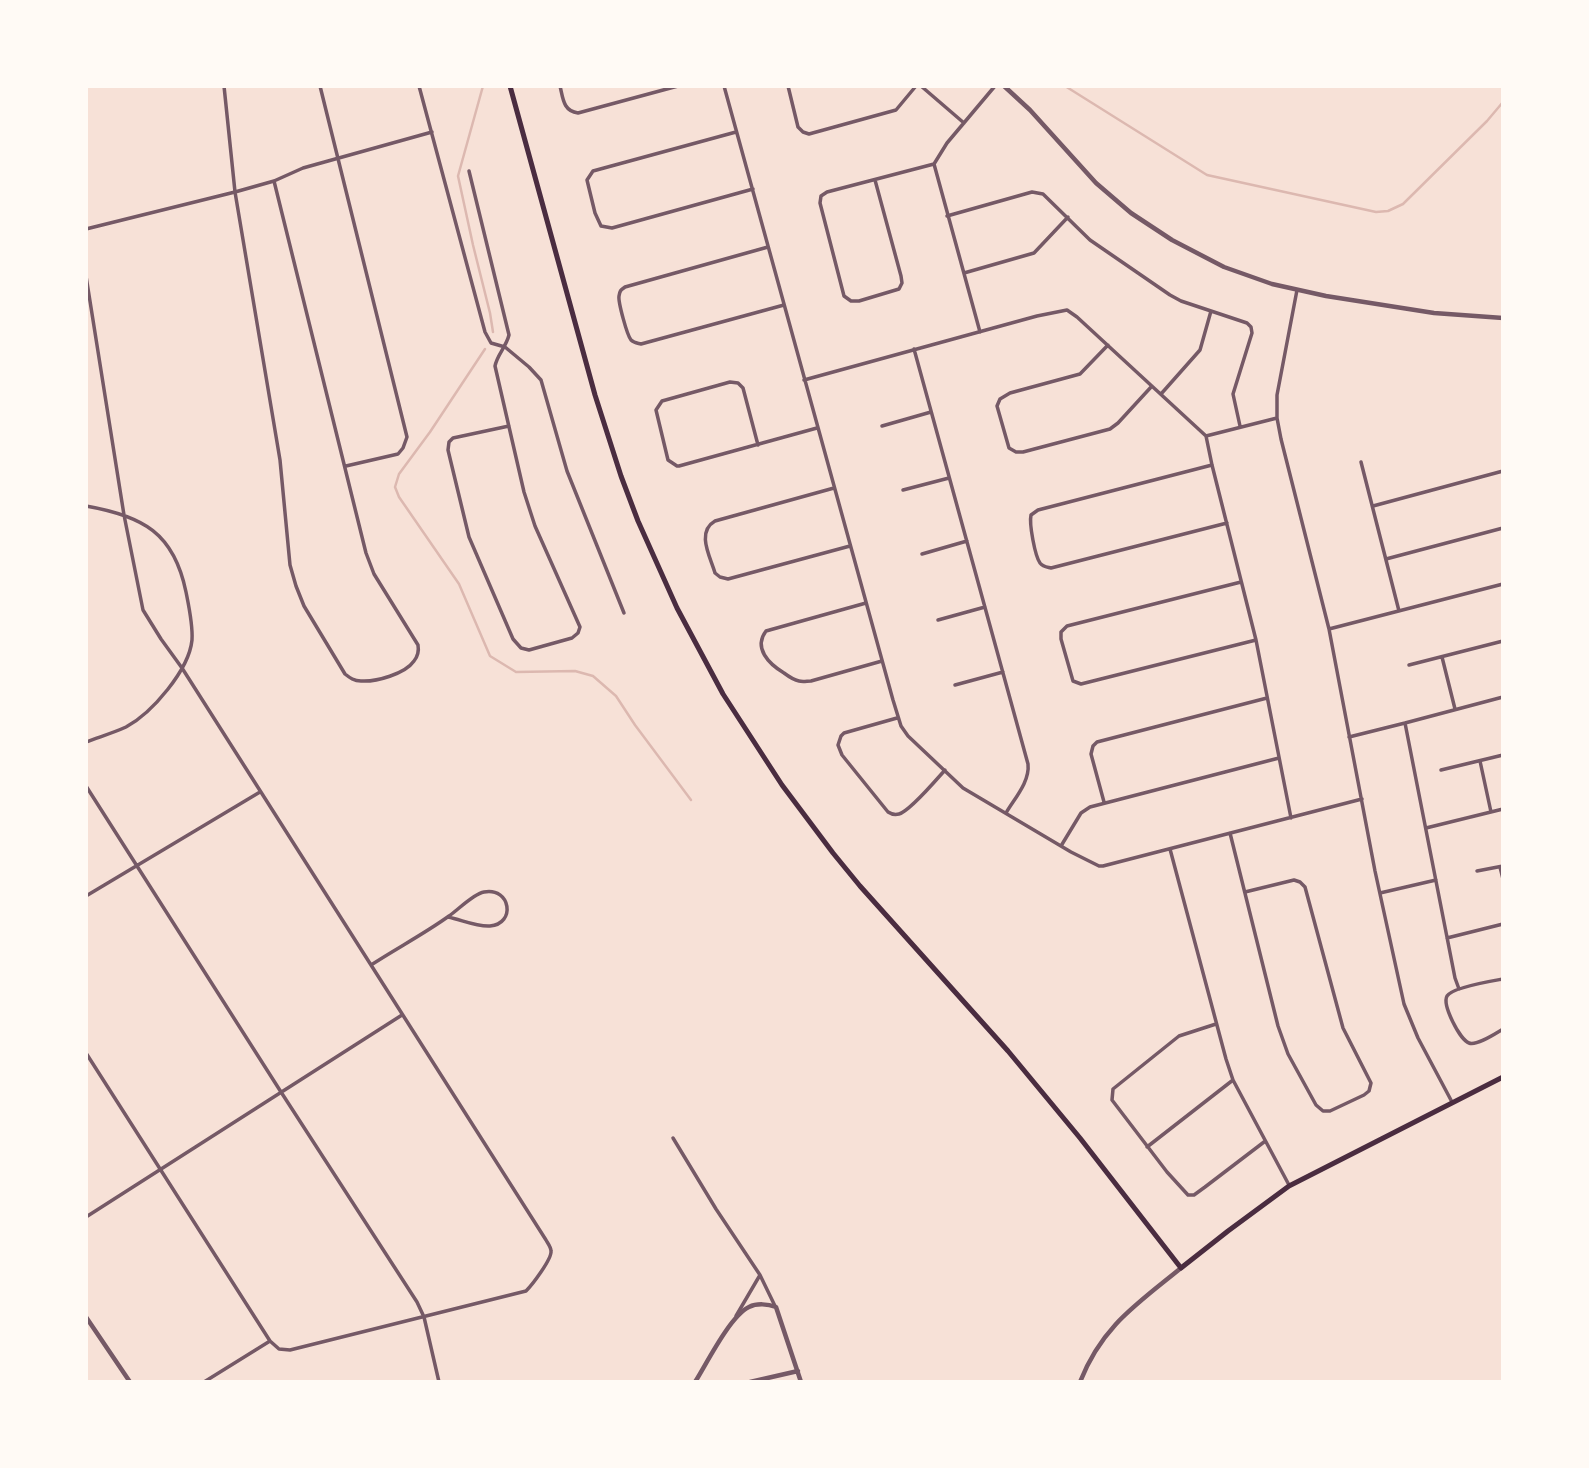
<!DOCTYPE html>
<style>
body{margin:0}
#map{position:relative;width:1589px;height:1468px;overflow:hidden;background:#f7e1d7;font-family:Montserrat,sans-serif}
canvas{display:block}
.frame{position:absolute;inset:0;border:88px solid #fffaf5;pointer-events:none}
</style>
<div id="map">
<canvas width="1589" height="1468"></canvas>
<div class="frame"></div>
</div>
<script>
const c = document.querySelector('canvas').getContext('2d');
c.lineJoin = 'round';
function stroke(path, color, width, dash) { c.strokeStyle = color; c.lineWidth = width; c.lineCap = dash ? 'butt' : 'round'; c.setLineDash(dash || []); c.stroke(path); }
stroke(new Path2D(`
 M483,86L458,176L473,245L490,313L493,332
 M1065,86L1207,175L1376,212L1388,211L1403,204L1487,121L1503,102
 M485,349L430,432L399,474L395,487L399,497L459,584L490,656L516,672L575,671L593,676L616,696L635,725L691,800`), '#dcb8b0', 2.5);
stroke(new Path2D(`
 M224,86L235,192L280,460L290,565L296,586L304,606L345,674C350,678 354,681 361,681C376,682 405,674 414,661C418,656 419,651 418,645L374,574L366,553L274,181
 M320,86L407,437L403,448L398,454L346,466
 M419,86L485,332L491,343L505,347L529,367L541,380L567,471L624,613
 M560,86C563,98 563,111 578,113L678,86
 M724,86L893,700L901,726L908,736L963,788L1071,852L1099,866H1103L1362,799
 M788,86L798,127L803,132L809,134L896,110L916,86
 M921,86L964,123
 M736,132L593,171L587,180L595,213L601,226L612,228L753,189
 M469,171L509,335C506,347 497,355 495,366L524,492L535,526L580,627L578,633L572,638L529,650L521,648L513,639L469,537L448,450L449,442L453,438L509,426
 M875,180L901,276L902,283L899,289L859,301H851L844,296L820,203L821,196L827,192L934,164
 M947,216L1032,192L1043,194L1090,240L1170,295L1181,301L1247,323L1251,327L1252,333L1233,394L1240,426
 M86,229L235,192L274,181L303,168L432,132
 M768,247L625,287C621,290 620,290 619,296C618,302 627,335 631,340C634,343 637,343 641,344L784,305
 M964,273L1034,253L1068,217
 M86,276L124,515L143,610L161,639L182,668L546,1240C547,1242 551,1247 551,1251C552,1259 532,1285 526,1291L290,1350L279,1349L270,1341L86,1053
 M1297,290L1277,395V418L1281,439L1329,629L1375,871L1404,1004L1418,1038L1452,1102
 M980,332L934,164L947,143L995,86
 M1108,345L1080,374L1010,393L1000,399L997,406L1009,448L1016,452H1023L1110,429L1118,423L1152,386
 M914,349L1028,764C1030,782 1014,799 1006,813
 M804,380L1037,316L1067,310L1077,317L1206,436L1212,465L1256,640L1291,818
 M1161,394L1200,350L1211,311
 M882,426L931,412
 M1206,436L1277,418
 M758,445L743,388L738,383L730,382L662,401L656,410L668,460L677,466H679L817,428
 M1361,462L1399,611
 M1212,465L1038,510L1031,515C1029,524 1035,556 1040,563C1043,567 1047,567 1051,568L1227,523
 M834,488L715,521C696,532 710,556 715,573L720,577L728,579L850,546
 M903,490L949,478
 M86,506C143,516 174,533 186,592C189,607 193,625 192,640C189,670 152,713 126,727C113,733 99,737 86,742
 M1373,506L1503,471
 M922,554L967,541
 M1386,559L1503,528
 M1241,582L1067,626L1061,632V639L1073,681L1081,684L1256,640
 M866,603L766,631C753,648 769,664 784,673C788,676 794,680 799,681C803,682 807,681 811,681L882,661
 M938,620L985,607
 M1329,629L1503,584
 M1442,657L1455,709
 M1409,665L1503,641
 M955,685L1003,672
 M897,718L844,733L841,736L838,745L842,755L888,812C891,814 895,815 899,814C910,811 936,780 945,770
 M1349,737L1405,723
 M1480,761L1491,812
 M1441,770L1503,755
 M86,786L281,1092L417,1302L424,1317L439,1382
 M1104,802L1091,754L1093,746L1097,742L1267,698
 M1426,828L1503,809
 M1230,833L1278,1026L1288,1054L1316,1105L1323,1111H1330L1364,1095L1369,1091L1371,1083L1343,1028L1305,887L1300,882L1294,880L1245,892
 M1061,846L1081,813L1090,807L1279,758
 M1170,849L1226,1059L1233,1080L1289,1185
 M1500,867L1503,879
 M1477,871L1503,866
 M1380,893L1436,880
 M86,896L260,792
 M1447,938L1503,924
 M371,965C397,948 424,934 449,916C458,910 473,894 484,892C511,887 516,924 490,926C477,927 462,920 448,917
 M1503,979C1492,981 1453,987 1447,996C1442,1005 1460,1040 1469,1043C1477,1046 1496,1033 1503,1029
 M1459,989L1455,978L1405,723L1503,697
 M1216,1024L1179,1036L1113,1089L1112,1100L1167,1172L1188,1195H1194L1205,1187L1264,1142
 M673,1138L716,1209L760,1275L775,1306
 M1147,1147L1233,1080
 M86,1217L402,1015
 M736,1316L760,1275
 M204,1382L270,1341`), '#755966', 3.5);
stroke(new Path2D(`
 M1004,86L1030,110L1096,183L1131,213L1172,240L1224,267L1272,284L1326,296L1434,313L1503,318
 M86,1317L130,1382
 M695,1382C707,1363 730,1316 749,1307C757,1303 768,1304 776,1307L801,1382
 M750,1382L798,1371
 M1080,1382C1102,1326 1137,1304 1181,1268`), '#755966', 4.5);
stroke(new Path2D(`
 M510,86L595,395L621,476L638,521L677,608L723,694L782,785L833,853L860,886L1008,1051L1080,1138L1181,1268L1228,1231L1289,1186L1503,1077`), '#4a2c40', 5);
</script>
